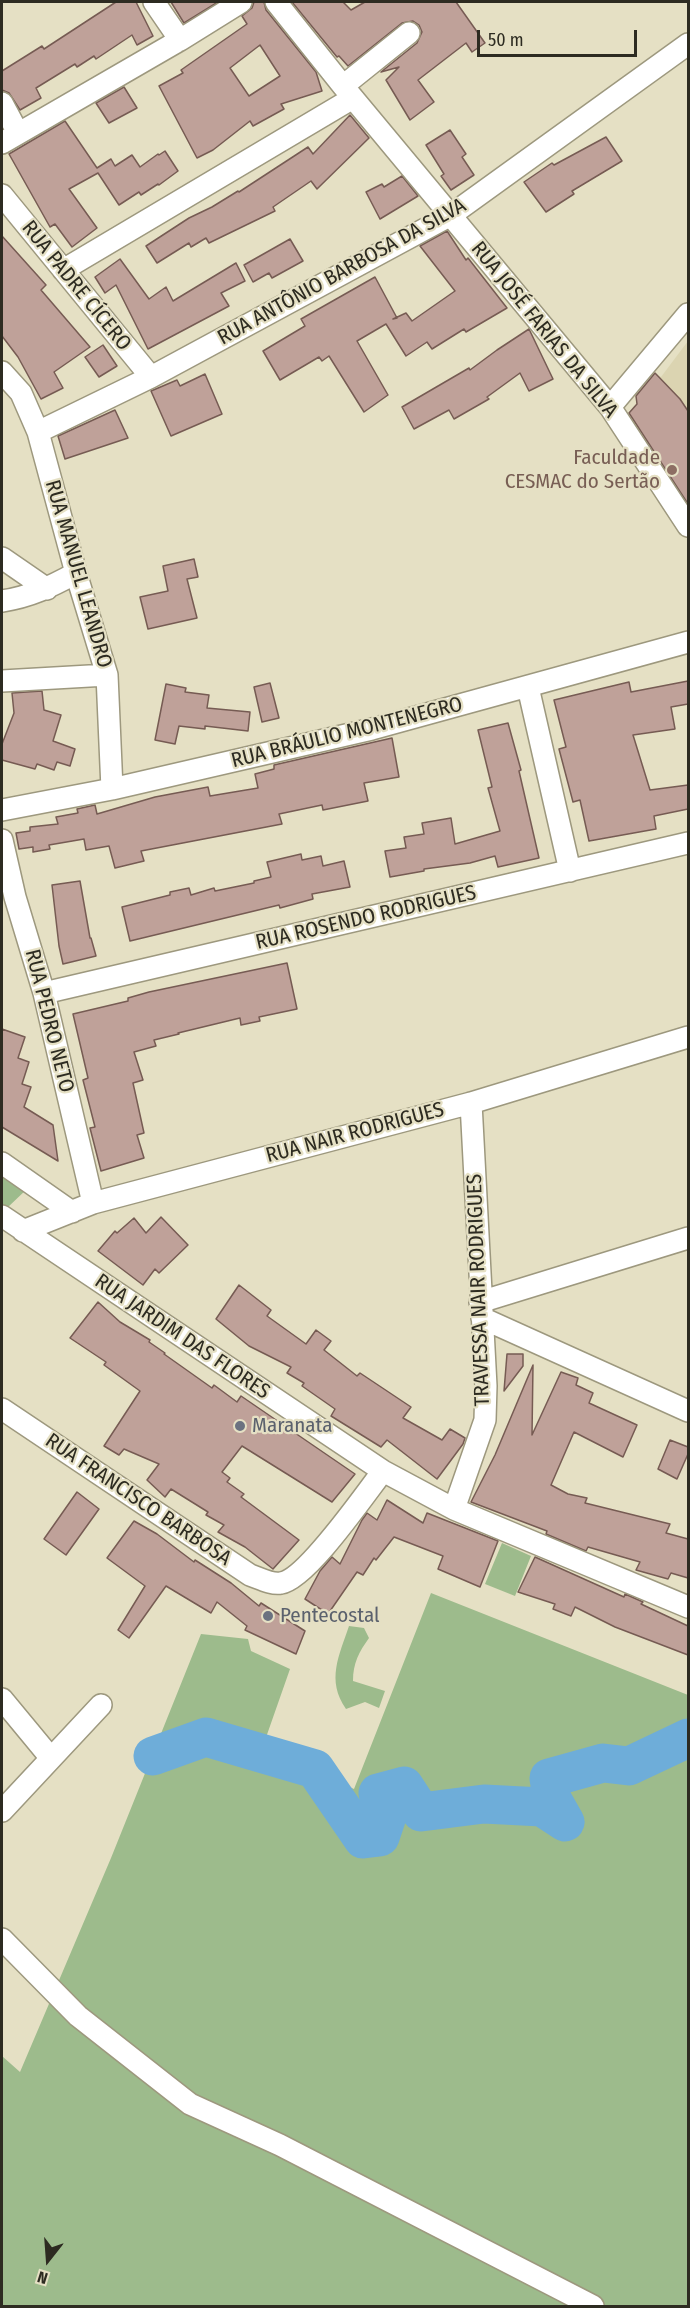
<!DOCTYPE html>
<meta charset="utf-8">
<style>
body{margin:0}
#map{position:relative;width:690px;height:2308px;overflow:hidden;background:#e5e0c4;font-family:"Fira Sans Condensed",sans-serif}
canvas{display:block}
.frame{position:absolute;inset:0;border:3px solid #2d2b21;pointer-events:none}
.north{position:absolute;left:18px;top:2230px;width:60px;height:60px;-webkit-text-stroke:4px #e5e0c4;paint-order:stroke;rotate:197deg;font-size:16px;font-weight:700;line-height:24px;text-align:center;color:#2d2b21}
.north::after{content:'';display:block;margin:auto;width:21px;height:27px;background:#2d2b21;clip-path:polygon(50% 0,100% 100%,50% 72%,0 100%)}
.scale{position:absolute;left:477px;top:30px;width:160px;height:27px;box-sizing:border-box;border:3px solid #2d2b21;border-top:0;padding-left:8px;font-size:18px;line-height:21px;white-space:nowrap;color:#2d2b21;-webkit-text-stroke:4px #e5e0c4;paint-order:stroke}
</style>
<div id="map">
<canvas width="690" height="2308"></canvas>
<div class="frame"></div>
<div class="north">N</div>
<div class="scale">50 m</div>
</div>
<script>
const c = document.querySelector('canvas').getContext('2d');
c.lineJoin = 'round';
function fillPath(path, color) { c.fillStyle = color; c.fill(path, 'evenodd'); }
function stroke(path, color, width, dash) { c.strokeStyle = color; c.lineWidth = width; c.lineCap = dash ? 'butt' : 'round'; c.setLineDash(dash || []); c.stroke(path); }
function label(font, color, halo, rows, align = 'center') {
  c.font = font + ' "Fira Sans Condensed",sans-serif'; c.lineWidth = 4.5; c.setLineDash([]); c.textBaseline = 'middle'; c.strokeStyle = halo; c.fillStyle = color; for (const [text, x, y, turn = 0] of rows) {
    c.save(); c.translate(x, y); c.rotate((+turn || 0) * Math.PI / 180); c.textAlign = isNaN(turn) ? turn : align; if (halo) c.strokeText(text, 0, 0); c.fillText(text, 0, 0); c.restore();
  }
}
fillPath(new Path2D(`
 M688,341V519L622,420L637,404L634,386L653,372L661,377Z`), '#dbd4b1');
fillPath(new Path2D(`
 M2,1172L27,1189L7,1208L2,1204Z
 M502,1543L531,1556L515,1596L485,1584Z
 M431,1593L688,1695V2306H2V2056L20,2072L111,1858L201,1634L248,1639L251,1651L290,1669L263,1746L354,1789Z
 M349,1626L364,1628L369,1638C359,1652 353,1663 353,1681L385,1691L379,1708L365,1702L346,1709C326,1680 339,1656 349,1626Z`), '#9dbb8c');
stroke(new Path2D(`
 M153,1756L206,1737L315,1769L363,1839L380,1837L388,1813L378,1793L404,1786L421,1812L484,1804L542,1807L565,1822L552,1799L549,1778L603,1763L629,1766L688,1738`), '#6eadd9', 39);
const building = new Path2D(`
 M116,2H136L153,36L137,45L132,35L96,59L94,56L77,67L75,64L36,88L41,98L20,110L9,93L2,90V71L42,46L44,49Z
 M171,2H218L184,23Z
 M254,2H264L266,10L316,72L322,91L281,104L284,109L253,126L250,121L213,150L197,158L159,86L183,73L181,70L247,24L242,16L252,8ZM260,45L280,76L249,96L230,68Z
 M292,2H343L351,10L365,2H456L485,43L472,52L466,43L418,80L434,102L410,120L386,80L399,67L381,72L417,43L422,32L419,25L413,21L402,23L348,66L339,56L337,57Z
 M124,87L137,108L109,123L96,103Z
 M350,115L369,138L317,189L311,181L273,207L275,211L209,243L206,238L191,247L189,243L157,263L146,246L189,218L212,207L238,191L239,192L308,147L313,154Z
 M65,121L97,168L111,159L115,166L132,155L140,167L158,154L159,155L165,151L178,171L159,185L158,184L141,195L139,192L119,205L98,173L69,189L97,228L72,247L55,224L50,227L9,154Z
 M450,130L466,154L462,157L474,175L451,190L441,176L444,174L426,145Z
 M606,137L622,161L572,191L574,194L546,212L524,182L552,163L554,165Z
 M402,176L418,196L380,219L366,192L382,184L384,187Z
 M447,231L466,260L468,258L507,308L466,332L464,329L432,349L427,342L406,356L386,324L357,341L388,395L364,412L329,356L322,361L319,357L280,380L263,351L305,326L301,319L375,277L397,318L393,319L406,313L412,321L455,291L420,246Z
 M2,236L46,285L41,290L90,347L54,372L63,388L41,399L18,357L2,336Z
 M290,239L303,261L272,278L269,273L253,282L244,265Z
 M120,259L149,299L166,287L173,301L236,263L245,281L221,293L229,306L148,349L116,285L105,293L95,277Z
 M529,329L553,379L529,391L520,373L487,397L489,399L454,419L449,410L414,429L402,407L469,368L470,370L497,350Z
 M103,345L117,366L99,377L85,357Z
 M655,373L680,399L688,411V504L629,413L637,404L636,396Z
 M205,374L222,414L171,436L151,391L177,380L180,386Z
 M115,410L128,438L65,459L58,436Z
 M194,559L198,577L187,579L197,618L148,629L140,597L168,591L163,566Z
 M688,681V704L671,707L675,729L633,735L650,790L688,785V809L654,816L656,829L589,841L580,800L573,802L559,749L566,747L554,700L629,682L631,692Z
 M270,683L279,718L262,722L254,687Z
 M166,684L186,688L185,692L209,695L207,708L250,712L248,731L205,726V729L179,726L175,744L155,740Z
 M42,691L44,710L61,715L53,741L75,749L70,766L57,762L54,770L37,764L35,769L2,760V744L14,713L12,693Z
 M508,723L521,770L519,771L539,858L498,867L495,856L470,863L424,869V871L390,877L385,851L406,848L404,837L424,834L422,823L451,818L455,844L500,831L488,788L492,787L478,730Z
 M392,738L399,777L364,783L368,801L323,810L322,805L279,814L282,824L141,851L144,861L115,868L109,846L86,850L84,839L49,845L50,849L33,852V847L19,849L16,833L30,831V827L58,824L56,817L78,813L77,809L95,805L97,814L155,797L208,787L210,796L258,788L255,774L274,769V765Z
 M301,854L302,860L321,856L323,866L344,861L350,887L312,894L313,899L280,908L279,905L130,941L122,907L170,895V892L189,888L191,895L214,888L215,891L254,883V881L271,877L267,862Z
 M80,881L90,938H91L96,956L63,964L59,946L52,885Z
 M287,963L297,1009L259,1017L260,1021L241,1025L240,1018L178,1033L179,1034L154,1040L156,1046L134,1052L143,1080L133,1083L144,1133L137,1135L144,1158L101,1171L90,1128L95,1127L83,1080L88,1078L73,1014L128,1001V998L149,992Z
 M2,1029L25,1037L18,1058L29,1062L22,1084L31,1087L24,1107L53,1125L58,1161L2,1127Z
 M161,1217L188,1245L159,1273L155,1269L143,1285L98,1251L115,1231L117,1233L134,1218L146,1233Z
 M239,1285L271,1310L267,1316L306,1344L316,1330L331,1341L324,1350L357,1376L360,1373L411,1407L403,1418L442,1440L450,1429L465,1438L463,1444L437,1479L387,1440L381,1447L331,1416L335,1409L302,1386L304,1383L287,1373L291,1367L249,1346L216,1319Z
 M98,1302L120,1322L150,1340L149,1342L165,1353L164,1354L212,1388L214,1385L237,1402L241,1396L355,1474L332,1502L242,1446L222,1472L230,1478L227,1482L244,1494L241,1497L299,1540L273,1569L245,1547L218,1532L224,1525L206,1515L208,1512L171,1489L165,1497L147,1480L159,1464L124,1449L119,1455L104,1446L140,1391L104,1365L106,1362L70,1338Z
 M507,1354H523V1366L504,1391Z
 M533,1365L532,1435L561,1372L578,1378L576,1385L593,1393L589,1403L637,1425L623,1457L574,1432L551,1485L568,1494L587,1498L585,1503L670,1524L666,1533L688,1539V1578L671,1573L668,1579L636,1570L640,1562L588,1547L586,1551L546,1534L547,1531L471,1502L495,1455Z
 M670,1440L688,1447V1454L677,1479L658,1469Z
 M77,1492L99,1509L66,1555L44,1539Z
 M387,1500L423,1523L427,1513L498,1541L480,1587L438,1569L443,1556L394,1537L376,1560L374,1558L363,1575L357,1572L328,1614L305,1599L320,1571L332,1557L340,1564L362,1520L367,1513L377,1520Z
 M134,1521L157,1534L194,1562L195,1560L231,1583L259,1606L261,1603L305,1631L296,1654L245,1630L247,1626L217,1602L211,1613L166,1586L129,1638L118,1630L145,1586L107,1558Z
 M535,1557L624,1597L625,1594L643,1602L641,1604L688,1626V1655L615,1627L575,1607L571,1616L553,1609L555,1604L518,1592Z`);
fillPath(building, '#bfa199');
stroke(building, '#765b53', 1.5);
const minor = new Path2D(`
 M154,2L180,40
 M276,2L343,86L610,407L688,526
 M343,86L409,33
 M2,103L18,133
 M2,143L180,40L241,2
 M2,195L151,377
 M63,270L353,98
 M2,372L21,393L38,432L76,573L107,675L112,789
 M610,407L688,314
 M38,432L151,377L451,215L688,44
 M2,558L47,589
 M2,601C30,597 52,586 76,573
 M2,681L107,675
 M528,687L570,871
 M2,810L112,789L372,729L688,642
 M2,840L15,897L44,993L93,1203
 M44,993L688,843
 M2,1163L72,1212
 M2,1216L383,1471L454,1509L688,1607
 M23,1231L93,1203L471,1103L688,1037
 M480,1302L688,1238
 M482,1318L688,1411
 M2,1409L250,1575C259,1578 272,1585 281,1583C307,1579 365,1494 383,1471
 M454,1509L485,1420L486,1386L471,1103
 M2,1699L50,1757
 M2,1811L101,1705
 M2,1939L78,2016L190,2104L280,2145L593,2306`);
stroke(minor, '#9d987e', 24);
stroke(minor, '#fff', 21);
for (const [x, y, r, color] of [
 [672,470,6,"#8d6e63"],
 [240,1426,6,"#6b7280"],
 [268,1616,6,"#6b7280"]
]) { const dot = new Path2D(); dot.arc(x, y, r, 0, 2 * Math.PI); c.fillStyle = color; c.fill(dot); stroke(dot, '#e5e0c4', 2); }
label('21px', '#2d2b21', '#e5e0c4', [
 ["RUA ANTÔNIO BARBOSA DA SILVA",342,272,-29],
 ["RUA PADRE CÍCERO",76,286,51],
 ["RUA JOSÉ FARIAS DA SILVA",544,330,51],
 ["RUA MANUEL LEANDRO",78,574,74],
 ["RUA BRÁULIO MONTENEGRO",347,733,-14],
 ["RUA ROSENDO RODRIGUES",366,918,-13],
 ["RUA PEDRO NETO",49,1021,76],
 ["RUA NAIR RODRIGUES",355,1133,-15],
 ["TRAVESSA NAIR RODRIGUES",479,1290,-92],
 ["RUA JARDIM DAS FLORES",182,1337,34],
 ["RUA FRANCISCO BARBOSA",138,1500,34]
]);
label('21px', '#785e54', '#e5e0c4', [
 ["Faculdade",660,458],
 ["CESMAC do Sertão",660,482]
], 'right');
label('21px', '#5b616d', '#e5e0c4', [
 ["Maranata",252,1426],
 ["Pentecostal",280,1616]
], 'left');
</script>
